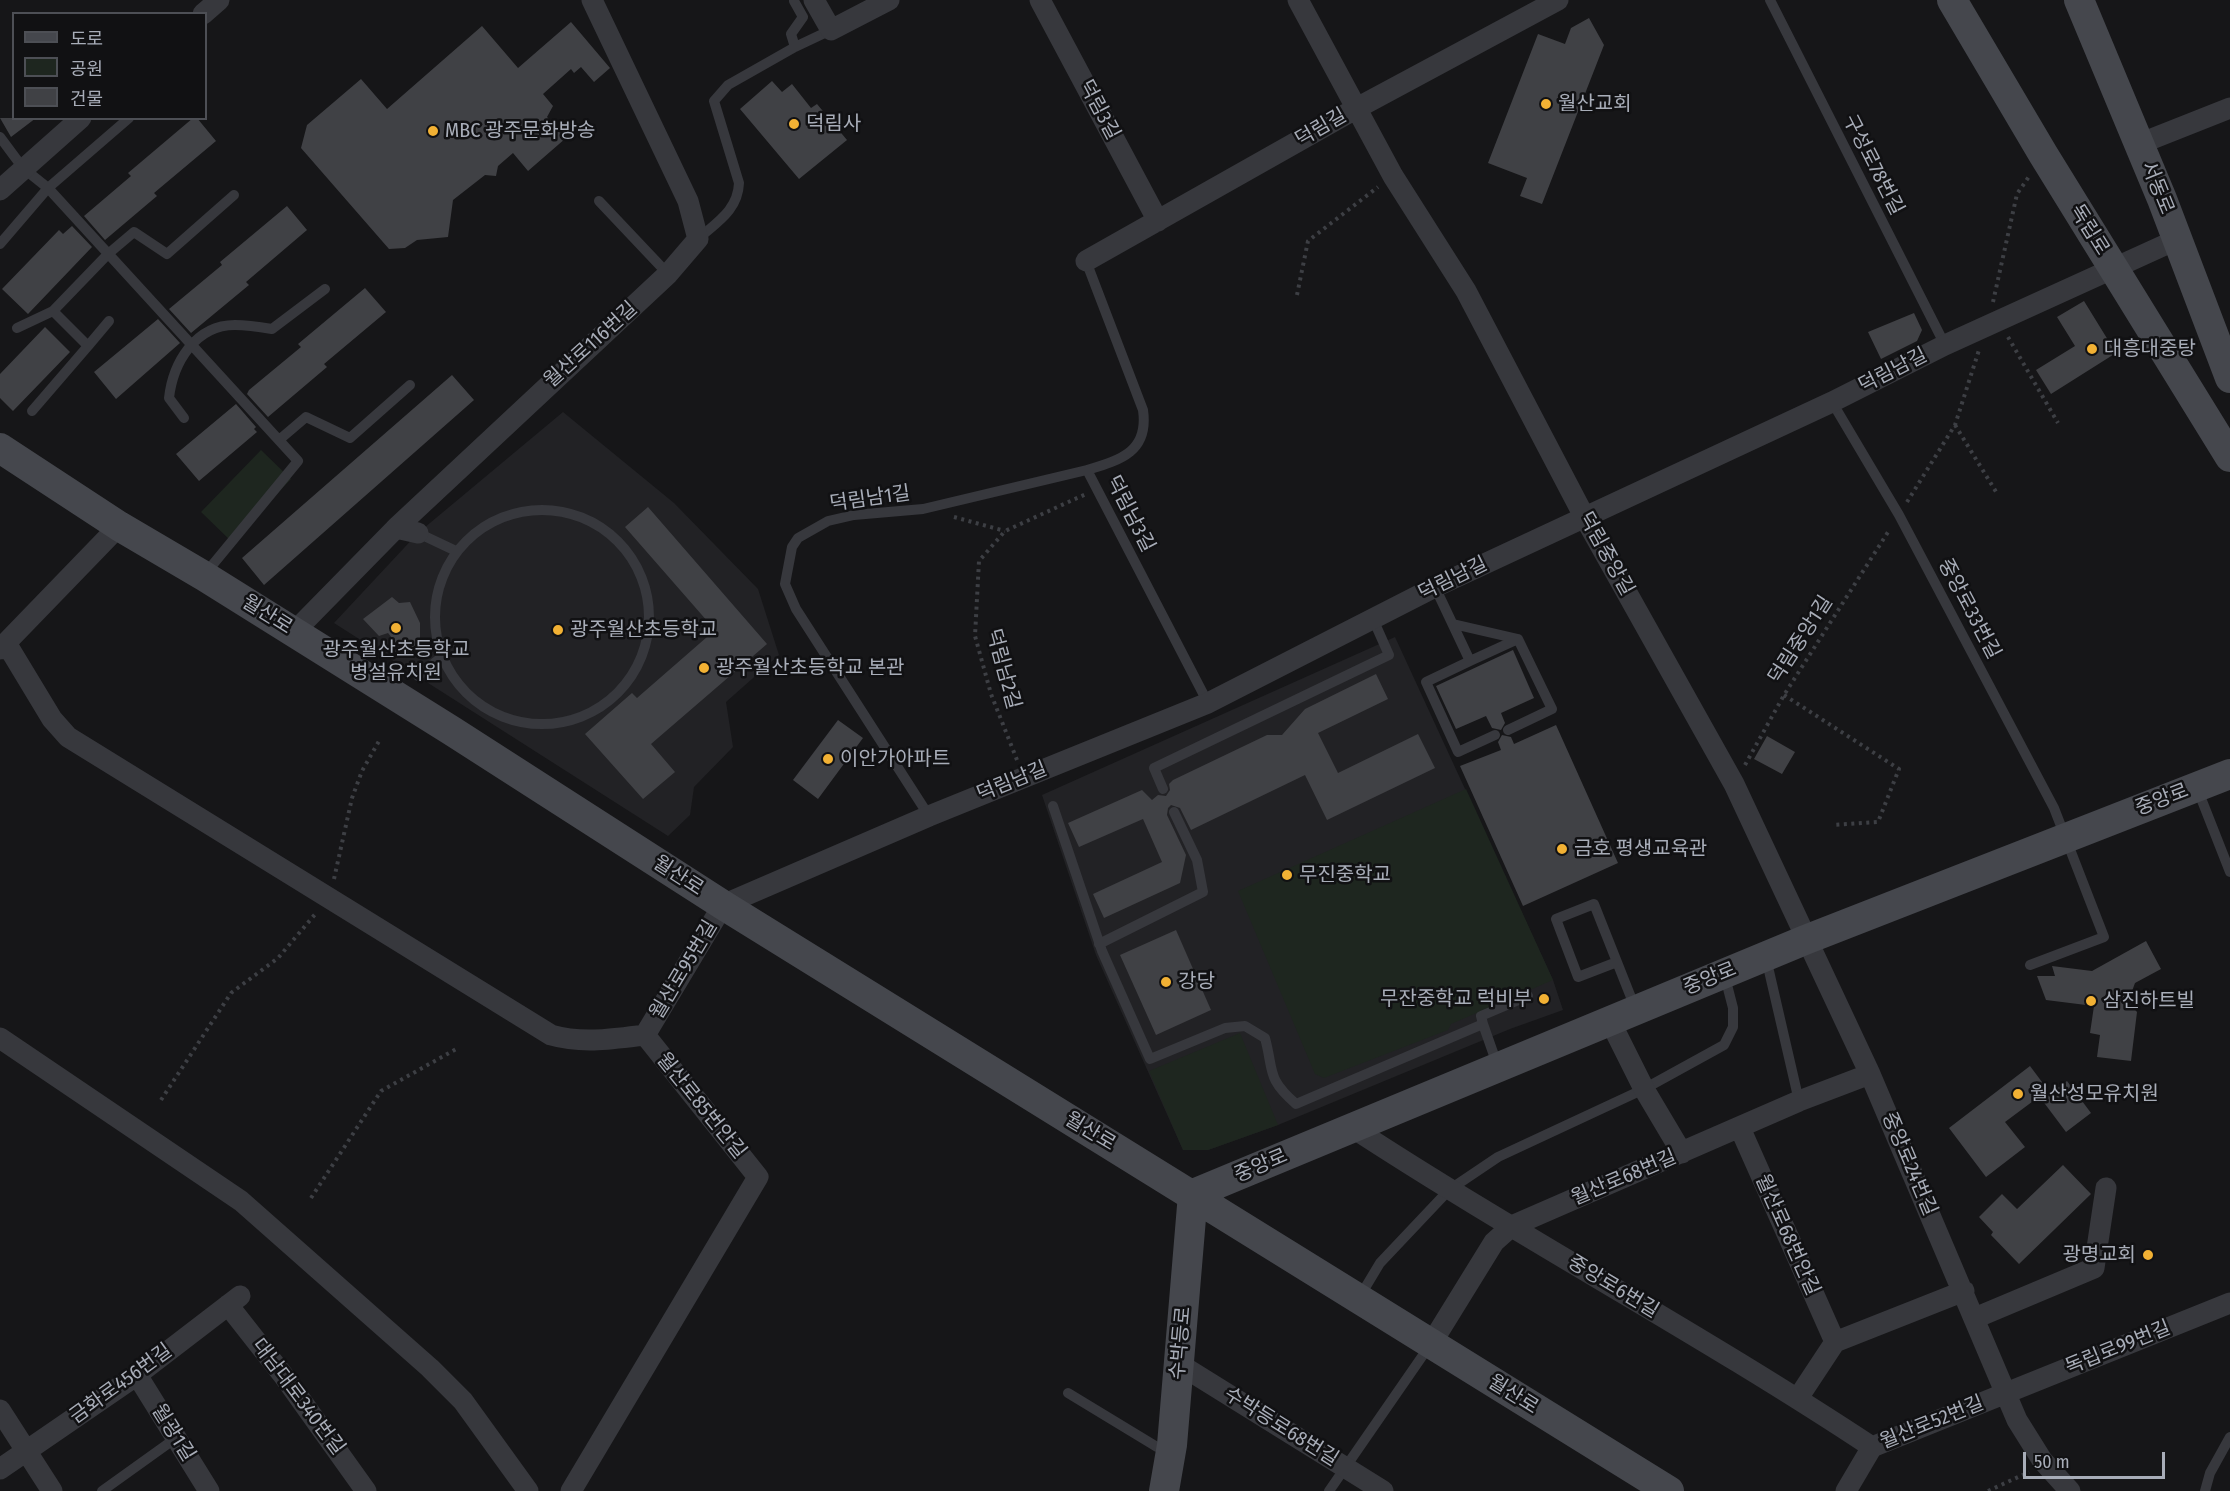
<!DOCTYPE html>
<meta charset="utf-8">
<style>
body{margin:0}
#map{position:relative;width:2230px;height:1491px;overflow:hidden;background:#161618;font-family:"Fira Sans Condensed","Noto Sans KR",sans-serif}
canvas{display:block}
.legend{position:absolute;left:12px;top:12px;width:195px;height:108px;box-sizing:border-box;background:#111113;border:2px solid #4d4f55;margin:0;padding:8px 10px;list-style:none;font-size:18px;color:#a8adb8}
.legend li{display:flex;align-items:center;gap:12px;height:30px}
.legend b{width:30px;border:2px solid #4d4f55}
.scale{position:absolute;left:2023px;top:1452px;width:142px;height:27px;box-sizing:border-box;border:3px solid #a8adb8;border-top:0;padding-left:8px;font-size:18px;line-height:21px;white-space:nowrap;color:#a8adb8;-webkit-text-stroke:4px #111113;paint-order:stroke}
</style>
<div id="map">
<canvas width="2230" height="1491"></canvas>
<ul class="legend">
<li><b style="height:8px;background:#45474d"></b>도로</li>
<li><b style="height:16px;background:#1e261f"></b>공원</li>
<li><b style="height:16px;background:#404145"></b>건물</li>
</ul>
<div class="scale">50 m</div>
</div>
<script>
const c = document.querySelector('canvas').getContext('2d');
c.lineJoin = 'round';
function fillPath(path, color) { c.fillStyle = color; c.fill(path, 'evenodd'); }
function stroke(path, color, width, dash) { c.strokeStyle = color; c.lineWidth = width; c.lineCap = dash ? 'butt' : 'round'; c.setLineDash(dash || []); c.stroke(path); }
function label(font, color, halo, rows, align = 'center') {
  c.font = font + ' "Fira Sans Condensed","Noto Sans KR",sans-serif'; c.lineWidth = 5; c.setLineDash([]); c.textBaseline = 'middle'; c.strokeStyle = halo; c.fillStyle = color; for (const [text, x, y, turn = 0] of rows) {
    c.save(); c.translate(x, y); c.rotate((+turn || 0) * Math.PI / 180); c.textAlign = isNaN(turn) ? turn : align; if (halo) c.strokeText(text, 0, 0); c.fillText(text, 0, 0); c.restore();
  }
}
fillPath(new Path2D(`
 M563,412L674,503L758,589L779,655L726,702L733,747L694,787L690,815L668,836L334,623L418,533Z
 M1395,637L1553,980L1563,1010L1510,1029L1278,1125L1208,1150H1183L1096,955L1042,795Z`), '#222225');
fillPath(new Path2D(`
 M261,450L291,479L232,542L201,512Z
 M1466,789L1553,980L1451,1024L1448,1030L1324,1078L1315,1074L1238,891Z
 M1240,1033L1278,1125L1208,1150H1183L1149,1071Z`), '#1e261f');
fillPath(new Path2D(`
 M1589,18L1604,45L1542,204L1520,196L1527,178L1488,163L1538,34L1565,44L1571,28Z
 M571,22L610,68L594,82L581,67L574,73L571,69L543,94L553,106L547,117L566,138L528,171L513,153L498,166L496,176L485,175L453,200L448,237L417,240L405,248L389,249L301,148L307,125L361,79L387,109L482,26L518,68Z
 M772,81L782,92L792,84L811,108L817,104L847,140L799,179L740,109Z
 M0,118H36L11,137Z
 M193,118H197L216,141L154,193L157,196L105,240L84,216L131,176L128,173Z
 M287,206L307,230L246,282L249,285L191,333L169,309L222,265L220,262Z
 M72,226L92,247L28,314L2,289L59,230L63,234Z
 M365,288L386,312L324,364L327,367L268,417L247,394L249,390L301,347L298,344Z
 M2084,301L2116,353L2051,394L2036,370L2075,346L2057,317Z
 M1914,313L1922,330L1917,341L1881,359L1868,332Z
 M158,319L180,343L116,399L94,372Z
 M45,327L70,352L13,411L0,398V374Z
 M452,375L474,400L264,585L242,558Z
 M236,404L256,427L254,429L257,432L199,481L176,454Z
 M648,507L767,644L651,744L675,772L643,799L585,734L632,693L637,698L715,630L625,527Z
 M392,597L399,603L410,602L420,623V640L406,655L388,633L379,636L363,619Z
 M1513,650L1534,698L1501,713L1505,723L1501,730L1492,728L1486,716L1456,729L1436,686Z
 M1376,674L1388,699L1318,733L1338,773L1418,734L1435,768L1327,820L1305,775L1191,830L1180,808L1171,805L1168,808L1167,815L1186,855L1180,883L1104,918L1093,894L1162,862L1143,819L1079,847L1068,823L1142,790L1152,800L1158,795L1166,796L1170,790L1169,784L1173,780L1267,735H1282L1305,709Z
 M838,720L863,738L818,799L793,780Z
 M1556,725L1618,863L1523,906L1460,766L1501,750L1498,742L1502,735L1511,737L1514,744Z
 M1767,736L1795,752L1782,774L1754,759Z
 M1176,930L1211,1010L1156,1035L1120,955Z
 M2146,941L2161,969L2135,983L2128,1002L2137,1012L2131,1061L2097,1057L2100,1035L2090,1033L2094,1006L2046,1000L2037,976H2055L2052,966L2092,971Z
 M2030,1066L2048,1090L2005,1122L2025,1147L1986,1177L1949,1128Z
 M2067,1081L2091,1113L2066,1132L2042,1100Z
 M2063,1165L2091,1194L2019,1264L1991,1235L1993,1232L1979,1217L2002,1194L2017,1209Z`), '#404145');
stroke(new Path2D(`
 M1297,295L1308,241L1378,187
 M1993,302L2017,194L2030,175
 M2008,337L2058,423
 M1955,425L1998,495
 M1907,502L1955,425L1979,350
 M954,517L1005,531
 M1784,695L1899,769L1878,822L1833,825
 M1017,760L991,694L975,636L979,561L1005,531L1086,494
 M1745,765L1784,695L1890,529
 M334,879L352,798L362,771L379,741
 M161,1100L231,993L278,958L317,912
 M311,1198L381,1091L458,1048
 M1988,1491L2029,1472`), '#3d3f44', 4, [3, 4.5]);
stroke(new Path2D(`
 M1770,0L1945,345
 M795,47L831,30
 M0,137L23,168L48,188L298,461L205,574
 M599,201L668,274
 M698,239C717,222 738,210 739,183L714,101L728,85L795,47L791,34L803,17L794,1
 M0,244L48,188L129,118
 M1086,261L1143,410C1149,452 1120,460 1087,470L1208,703
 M53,311L88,346L109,321
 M17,328L53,311L108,254L134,232L167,254L234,195
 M1832,402L1899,515L2054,808L2104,937L2030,965
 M32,411L88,346
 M184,418L169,398C173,363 195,325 235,325C247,325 260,327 272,329L325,289
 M279,440L306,417L350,438L410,385
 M435 617a107 107 0 1 1 214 0a107 107 0 1 1-214 0Z
 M418,533L456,551
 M1435,587L1470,661L1426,682L1458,752L1495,735
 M1453,624L1518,639
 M1470,661L1518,639L1552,709L1508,730
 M418,676L442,657
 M2197,788L2230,872
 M1163,789L1154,768L1389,655L1373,619
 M1053,806L1102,951L1150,1059L1225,1028L1245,1026L1265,1038C1274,1071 1266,1078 1296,1104L1483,1024L1497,1064
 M929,816L796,609L785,584L792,547L798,538L828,521L854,515L923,509L1087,470
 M1099,944L1203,892L1197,860L1174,812
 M1766,958L1799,1101
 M1617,962L1578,977L1556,919L1594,904C1608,939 1622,974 1636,1010
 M1483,1024L1481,1016L1528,996
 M1359,1298L1380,1263L1449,1190L1498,1157L1644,1089L1724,1045L1733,1027V1008L1725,977
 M1068,1393L1157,1447L1169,1445
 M102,1491L176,1438
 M1329,1491L1430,1345
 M2205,1491L2210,1473L2230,1437`), '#37383d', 10);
stroke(new Path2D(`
 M814,0L831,30L889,0
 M1040,0L1158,221
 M1298,0L1393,176L1466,291L1585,518L1734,784L1870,1074L2017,1420L2042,1460L2070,1491
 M203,14L219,0
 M2139,144L2230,108
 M0,190L81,118
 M1086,261L1357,108L1558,0
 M396,528L418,533
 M294,632L396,528L668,274L698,239L688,201L592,0
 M6,643L52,719L68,737L551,1035C582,1044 613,1039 645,1035
 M0,649L119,526
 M1610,1021L1644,1089L1682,1153
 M645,1035L723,905L929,816L1208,703L1435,587L1832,402L1945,345L2178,239
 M0,1038L241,1201L430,1368L463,1401L528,1491
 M1353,1128C1523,1239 1703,1335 1872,1447
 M1740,1128L1835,1342
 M228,1305L283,1375L366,1491
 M1975,1318L2094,1268L2106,1188
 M1431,1344L1494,1242L1512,1226L1799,1101L1870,1074
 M1179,1364L1383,1491
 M137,1375L209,1491
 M1798,1398L1835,1342L1964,1291
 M0,1410L52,1491
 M0,1469L137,1375L240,1296
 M571,1491L758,1177L645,1035
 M1846,1491L1872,1447L2230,1303`), '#37383d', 21);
stroke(new Path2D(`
 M1952,0L2043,154L2230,457
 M2079,0L2162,199L2230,378
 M0,448L119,526L204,576L452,731L723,905L1669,1491
 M1193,1194L1805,940L2230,774
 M1164,1491L1172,1445L1193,1194`), '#45474d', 30);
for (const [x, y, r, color] of [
 [1546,104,6,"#f2b134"],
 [794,124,6,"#f2b134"],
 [433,131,6,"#f2b134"],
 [2092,349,6,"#f2b134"],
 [396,628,6,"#f2b134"],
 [558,630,6,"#f2b134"],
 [704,668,6,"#f2b134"],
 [828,759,6,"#f2b134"],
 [1562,849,6,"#f2b134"],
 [1287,875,6,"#f2b134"],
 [1166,982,6,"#f2b134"],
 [1544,999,6,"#f2b134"],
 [2091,1001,6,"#f2b134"],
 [2018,1094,6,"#f2b134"],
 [2148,1255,6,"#f2b134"]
]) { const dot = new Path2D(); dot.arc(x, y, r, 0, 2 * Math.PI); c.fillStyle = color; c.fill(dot); stroke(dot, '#111113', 2); }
label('20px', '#a8adb8', '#111113', [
 ["월산교회",1558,104],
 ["덕림사",806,124],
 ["MBC 광주문화방송",445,131],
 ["대흥대중탕",2104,349],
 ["광주월산초등학교",570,630],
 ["광주월산초등학교",396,650,"center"],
 ["병설유치원",396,673,"center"],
 ["광주월산초등학교 본관",716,668],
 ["이안가아파트",840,759],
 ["금호 평생교육관",1574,849],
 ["무진중학교",1299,875],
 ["강당",1178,982],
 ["무잔중학교 럭비부",1532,999,"right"],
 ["삼진하트빌",2103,1001],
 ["월산성모유치원",2030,1094],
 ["광명교회",2136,1255,"right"]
], 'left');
label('20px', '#a8adb8', '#111113', [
 ["덕림3길",1099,110,62],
 ["덕림길",1321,128,-30],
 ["구성로78번길",1873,165,63],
 ["서동로",2157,188,68],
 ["독립로",2089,230,58],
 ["월산로116번길",591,345,-42],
 ["덕림남길",1893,371,-27],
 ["덕림남1길",870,499,-8],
 ["덕림남3길",1130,514,63],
 ["덕림중앙길",1606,554,61],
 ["덕림남길",1453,579,-26],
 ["중앙로33번길",1969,609,62],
 ["월산로",267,615,32],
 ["덕림중앙1길",1801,640,-57],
 ["덕림남2길",1003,669,75],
 ["덕림남길",1012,782,-22],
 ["중앙로",2162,800,-21],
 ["월산로",678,876,33],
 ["월산로95번길",684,970,-59],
 ["중앙로",1710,979,-22],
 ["월산로85번안길",701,1106,51],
 ["월산로",1090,1132,31],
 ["중앙로24번길",1909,1164,67],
 ["중앙로",1261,1166,-23],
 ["월산로68번길",1624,1178,-23],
 ["월산로68번안길",1787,1235,66],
 ["중앙로6번길",1613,1287,31],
 ["수박등로",1181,1343,-85],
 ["독립로99번길",2118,1348,-22],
 ["금화로456번길",121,1384,-36],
 ["월산로",1513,1395,32],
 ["대남대로340번길",298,1397,53],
 ["월산로52번길",1932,1423,-22],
 ["수박등로68번길",1281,1427,32],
 ["월광1길",173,1433,58]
]);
</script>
